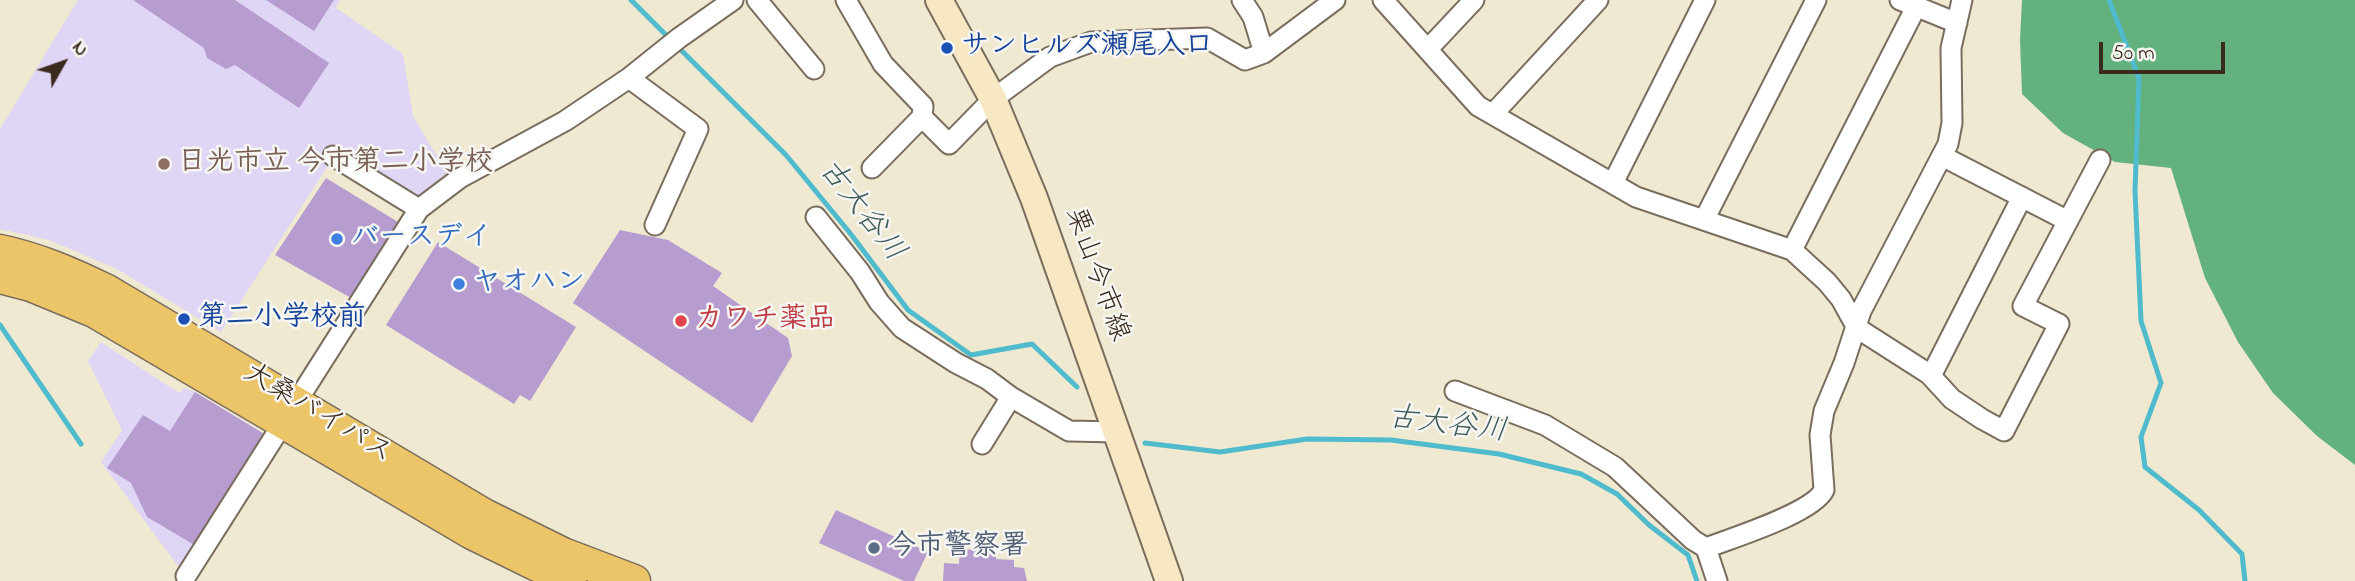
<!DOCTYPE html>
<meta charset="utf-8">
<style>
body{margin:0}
#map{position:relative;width:2355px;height:581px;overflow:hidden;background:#efe9d2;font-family:"Indie Flower",sans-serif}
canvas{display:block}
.north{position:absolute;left:28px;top:28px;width:70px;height:70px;-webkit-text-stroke:5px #f6f6f2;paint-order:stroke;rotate:50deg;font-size:19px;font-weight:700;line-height:28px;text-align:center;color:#3b2a1e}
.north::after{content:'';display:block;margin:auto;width:24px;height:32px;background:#3b2a1e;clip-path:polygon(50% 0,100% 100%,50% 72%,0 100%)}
.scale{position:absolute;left:2099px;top:42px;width:126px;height:32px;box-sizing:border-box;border:4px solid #3b2a1e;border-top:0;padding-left:9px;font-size:21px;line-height:24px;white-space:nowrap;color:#3b2a1e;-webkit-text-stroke:5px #f6f6f2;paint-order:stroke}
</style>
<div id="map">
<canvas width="2355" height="581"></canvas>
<div class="north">N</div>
<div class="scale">50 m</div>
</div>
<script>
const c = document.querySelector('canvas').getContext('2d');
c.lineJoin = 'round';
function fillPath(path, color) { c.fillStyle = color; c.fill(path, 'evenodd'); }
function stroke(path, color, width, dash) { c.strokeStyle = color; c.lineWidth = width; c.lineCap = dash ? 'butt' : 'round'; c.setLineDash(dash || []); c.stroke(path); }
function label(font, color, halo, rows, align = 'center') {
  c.font = font + ' "Indie Flower","Klee One",sans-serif'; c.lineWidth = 5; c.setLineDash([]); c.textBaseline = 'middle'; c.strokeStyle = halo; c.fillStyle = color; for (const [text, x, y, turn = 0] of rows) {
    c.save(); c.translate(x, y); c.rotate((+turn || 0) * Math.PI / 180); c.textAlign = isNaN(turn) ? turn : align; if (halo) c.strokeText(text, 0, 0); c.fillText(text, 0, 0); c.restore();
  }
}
fillPath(new Path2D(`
 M78,0H340L336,8L403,54L413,116L447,173L414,199L338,150L221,332L117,269L49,240L0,229V129Z
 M101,342L179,393L184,388L195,392L266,435L181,570L101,462L122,430L88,361Z`), '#dfd5f5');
fillPath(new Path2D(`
 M2022,0H2355V465L2317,436L2273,393L2238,342L2205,278L2171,168L2115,162L2063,133L2022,94L2020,40Z`), '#63b27d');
stroke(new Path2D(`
 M631,0L786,155L850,233L908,310L971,355L1032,344L1077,387
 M2109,0L2139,78L2135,191L2141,321L2161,383L2141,437L2145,467L2199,510L2242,554L2245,581
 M0,325L81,444
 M1145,443L1220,452L1307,439L1391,440L1499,454L1581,474L1617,494L1649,525L1688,555L1697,581`), '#50bbcc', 5);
fillPath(new Path2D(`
 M133,0H235L329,63L299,108L235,65L226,69L207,58L204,48Z
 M266,0H334L314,31Z
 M326,178L398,222L351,298L275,255Z
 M620,230L668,240L722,273L713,286L788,338L792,356L752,423L573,303Z
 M438,242L576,327L530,401L520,395L514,404L386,325Z
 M195,392L266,435L196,546L147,517L131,483L107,468L143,415L170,431Z
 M836,510L928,552L914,581H904L819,543Z
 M960,549L996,551V559L1014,560V567L1024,568L1027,581H943L944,563L959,564Z`), '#b79cd0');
const minor = new Path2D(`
 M757,0L814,69
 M846,0L883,64L923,106L922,117L949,144L993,99L1050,57L1091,42L1207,38L1245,60L1264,53L1335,0
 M1242,0L1253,17L1264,53
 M1383,0L1478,106L1636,197L1792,250L1827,282L1841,299L1857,328L1929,374L1952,399L1982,419L2004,431L2059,324L2023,306L2100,160
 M1900,0L1957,23
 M1428,49L1474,0
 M629,78L698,129L655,225
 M1493,114L1598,0
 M333,156L419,209
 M1942,156L2068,221
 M872,168L922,117
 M1613,183L1705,0
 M816,217L860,272L879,302L902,328L956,363L987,379L1011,397L1069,431L1118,432
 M1704,220L1816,0
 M1792,250L1916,7
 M1931,376L2022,197
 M1455,391L1545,425L1615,467L1693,540L1706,548C1732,538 1813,513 1824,490L1820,435L1824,411L1844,363L1861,311L1948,144L1952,123L1951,48L1962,0
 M982,444L1011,397
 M1706,548L1717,581
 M186,576L419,209L460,178L565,121L629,78L679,38L733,0`);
const secondary = new Path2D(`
 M939,0L993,99L1034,198L1169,581`);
const trunk = new Path2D(`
 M0,251C38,259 72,274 107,291L484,515L563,554L634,581
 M0,277L31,285L94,311L472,533L570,581`);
stroke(minor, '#7a6d5d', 23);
stroke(secondary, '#7a6d5d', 30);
stroke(trunk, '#7a6d5d', 35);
stroke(minor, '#fff', 19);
stroke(secondary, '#f7e8c3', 26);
stroke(trunk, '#ecc569', 32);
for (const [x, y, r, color] of [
 [947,48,7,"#1a4fb4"],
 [164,164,7,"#8d6e63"],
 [337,239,7,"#3f7fe0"],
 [459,284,7,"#3f7fe0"],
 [184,319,7,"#1a4fb4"],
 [681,321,7,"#e0444e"],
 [874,548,7,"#5c6f8a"]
]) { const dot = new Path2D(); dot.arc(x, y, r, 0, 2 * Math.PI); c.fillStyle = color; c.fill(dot); stroke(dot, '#f6f6f2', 2.5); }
label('bold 28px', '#164399', '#f6f6f2', [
 ["サンヒルズ瀬尾入口",961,48],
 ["第二小学校前",198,319]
], 'left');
label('bold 28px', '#785e54', '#f6f6f2', [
 ["日光市立 今市第二小学校",178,164]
], 'left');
label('bold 28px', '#366cbe', '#f6f6f2', [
 ["バースデイ",351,239],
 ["ヤオハン",473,284]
], 'left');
label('28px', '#3b2a1e', '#f6f6f2', [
 ["栗山今市線",1095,275,70],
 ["大桑バイパス",317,415,31]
]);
label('bold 28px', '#be3a42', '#f6f6f2', [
 ["カワチ薬品",695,321]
], 'left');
label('bold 28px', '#4e5e75', '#f6f6f2', [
 ["今市警察署",888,548]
], 'left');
label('italic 30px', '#425d5b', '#f6f6f2', [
 ["古大谷川",860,212,52],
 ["古大谷川",1447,427,7]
]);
</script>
